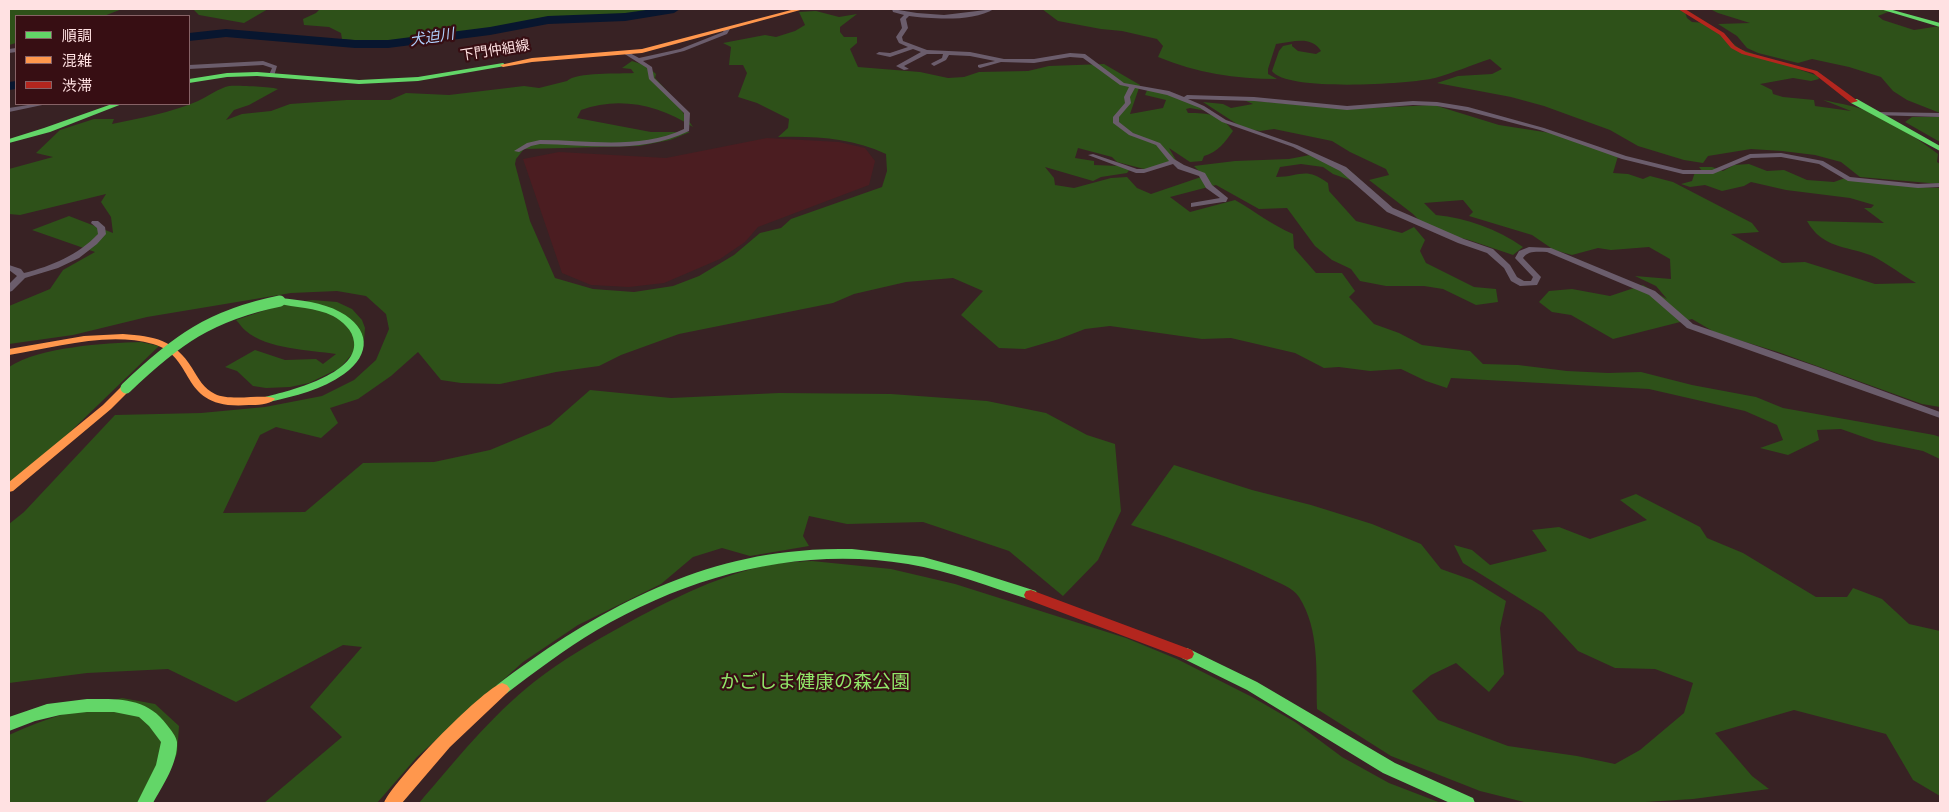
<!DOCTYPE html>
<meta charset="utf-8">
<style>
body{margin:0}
#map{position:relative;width:1949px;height:812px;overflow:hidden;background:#382224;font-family:"Space Grotesk","Noto Sans JP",sans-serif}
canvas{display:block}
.frame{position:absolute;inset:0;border:10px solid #ffe1e2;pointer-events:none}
.legend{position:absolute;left:15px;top:15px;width:175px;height:90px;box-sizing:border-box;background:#370e13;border:1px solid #876266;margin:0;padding:6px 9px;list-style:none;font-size:15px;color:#ffe1e2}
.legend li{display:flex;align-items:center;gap:10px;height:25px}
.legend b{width:25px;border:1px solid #876266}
</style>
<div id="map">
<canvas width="1949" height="812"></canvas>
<div class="frame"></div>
<ul class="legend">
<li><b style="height:6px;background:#63d668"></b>順調</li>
<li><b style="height:6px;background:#ff974d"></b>混雑</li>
<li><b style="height:6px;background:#b3261e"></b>渋滞</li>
</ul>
</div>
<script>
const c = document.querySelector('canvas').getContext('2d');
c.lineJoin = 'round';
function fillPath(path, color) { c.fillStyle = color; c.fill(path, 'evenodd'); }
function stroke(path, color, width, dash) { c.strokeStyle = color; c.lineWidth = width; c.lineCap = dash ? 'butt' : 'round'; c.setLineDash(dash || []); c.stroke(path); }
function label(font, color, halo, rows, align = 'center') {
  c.font = font + ' "Space Grotesk","Noto Sans JP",sans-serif'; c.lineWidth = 4.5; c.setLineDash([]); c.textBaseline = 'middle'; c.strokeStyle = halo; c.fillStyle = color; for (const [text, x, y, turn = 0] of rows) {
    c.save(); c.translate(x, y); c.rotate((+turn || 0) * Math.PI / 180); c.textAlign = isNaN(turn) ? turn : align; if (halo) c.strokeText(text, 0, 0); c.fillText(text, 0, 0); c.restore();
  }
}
fillPath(new Path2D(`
 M767,138L839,142L865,148L875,161L869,185L758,227L745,242L720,259L664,283L629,287L591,285L562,273L523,159L559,152L666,158Z`), '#4b1d21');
fillPath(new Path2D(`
 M9,9H122L104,16H16V43L9,45Z
 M193,9H268L244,23L199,15Z
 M320,9H679L658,14L613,17H577L545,21L502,30L464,33L432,40L399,44L342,39L341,33L329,27L304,25L303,19L316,13Z
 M1042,9H1684L1687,18L1692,22L1707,23L1740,49L1818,76L1819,79L1811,81L1793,78L1760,84L1772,90L1773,94L1783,97L1814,100L1815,106L1851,111L1823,100C1837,103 1851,105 1864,110C1890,121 1916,137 1938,154L1937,162L1940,164V184L1860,177L1841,162L1815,155L1782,151L1751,149L1708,156L1703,163L1684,160L1638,146L1610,130L1544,106L1511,97L1437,83L1458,76L1492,74L1502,69L1490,59C1472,65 1453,73 1435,78C1410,84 1286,92 1272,71L1279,51L1283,46L1292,44V46L1298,51L1316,54L1321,51C1311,35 1293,42 1276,44L1268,69V74L1277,79C1235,79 1197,73 1158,57L1163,46L1157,39L1122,31L1101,29L1058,21Z
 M1710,9H1887L1893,10L1878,16L1883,20L1914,30L1940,26V113L1907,100L1893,91L1881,77L1849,67L1812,59L1798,63L1758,53L1747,48L1737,36L1718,24L1750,23L1718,13Z
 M816,11L839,17L857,14L840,27V32L844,37H857V43L850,49L858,67L920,72L948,78L964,77L979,72L1028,71L1049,66L1104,64L1140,85L1130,114L1163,108L1166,100L1145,95L1148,88C1172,94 1192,100 1213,112L1190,108L1186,109L1188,113C1209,113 1220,114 1233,131C1225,142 1218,152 1204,156L1202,161L1190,162L1169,148L1177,162L1148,170L1117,162L1112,157L1078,148L1075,158L1094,161V165L1120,166L1130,169L1127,173L1101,177L1093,181L1045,167L1054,178L1055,185L1074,188L1111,178L1127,177L1137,188L1151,194L1204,176L1194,166L1235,161L1289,159L1315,154L1330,163L1347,168L1367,186L1333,174L1323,167L1301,164L1280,167L1276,177C1300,177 1305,166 1328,183L1329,191L1356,221L1402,233L1414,227L1425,240L1420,251L1426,263L1474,287L1496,289L1498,302L1476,305L1443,289L1424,286H1386L1360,281L1351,269L1332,260L1315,246L1287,208L1259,209L1216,185L1170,197L1190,212L1235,200C1256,212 1272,225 1293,234L1294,248L1316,273H1342L1355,291L1349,297L1374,324L1399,333L1422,345L1470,351L1483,364L1518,365L1567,371L1608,373L1641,372L1692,385L1756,397L1783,408L1934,435L1940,437V459L1923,451L1875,441L1841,429L1817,430L1819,440L1788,455L1760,448L1783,440L1777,425L1745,411L1649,389L1451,378L1447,388L1426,381L1401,369L1370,371L1339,367L1324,368L1295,353L1231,338L1202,339L1110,326L1085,329L1059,339L1025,349L999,348L961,315L983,291L953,278L906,282L854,294L833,303L679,334L621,355L599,366L556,372L500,384L461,383L441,380L418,352L391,376L358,399L330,408L338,423L321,438L276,427L260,435L223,513L305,512L363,463L434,462L490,450L550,425L590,390L671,398L779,393L891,394L987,401L1046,413L1087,435L1115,444L1121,511L1098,560L1063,596L1009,551L923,522L847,524L809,516L803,536L809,546L750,556L722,548L693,557L661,584L578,625L523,662L417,757L377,803H264L342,737L310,707L362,647L343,645L236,702L168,669L87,673L9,683V524L24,512L115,415L201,413L265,407L322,396L354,380L376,360L389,329L386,314L366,296L337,291L291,293L147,317L73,335L9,344V306L50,289L63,270L95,252L32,230L69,216L113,233L111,217L101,202L106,194L20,215L9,214V169L53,157L36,153L60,130L94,119H114L112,124C141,118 170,113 198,101C207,97 219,88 229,86C235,85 273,87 278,89L249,105L234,110L226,120L242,114L271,111L290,104L347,100H390L406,93L449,95L524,86L539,88L567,81C576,72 620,74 634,73L631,69L622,68L632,61L647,66L656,74L655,78L670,94L693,127C659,105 619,96 581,110L577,118L651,132H690L670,140L639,146L524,149L516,159L515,164L530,221L555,278L593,289L634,292L673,286L699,276L734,255L760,233L781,228L791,219L882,187L887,171L886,154C852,138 816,136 778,137L788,128L789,119L757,103L738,97L747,73L743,65H729L731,47L723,43L765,35L776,37L795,31L805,25L799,12Z
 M1244,100L1348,109L1434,105L1499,125L1557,134L1618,156L1613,173L1628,174L1643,179L1650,176L1673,182L1752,223L1759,232L1731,234L1782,263L1805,262L1875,284L1916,283C1904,276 1882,260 1870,255C1846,246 1822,248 1807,221L1884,223L1864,208H1871L1874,205L1850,198L1786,190L1751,182L1744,186L1722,191L1705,185L1690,187L1681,184L1692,181L1695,172L1702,171L1699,167H1712L1723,171L1734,165L1749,164L1767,171L1784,170L1807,180L1834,182L1845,178L1914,187L1940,188V407L1922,404L1778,352L1716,333L1692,319L1613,339L1571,315L1552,312L1539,302L1549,291L1572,289L1610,296L1643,285L1667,299L1656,286L1635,276L1671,279L1670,259L1649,247L1611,250L1598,248L1572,255L1554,250L1532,235L1469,216L1473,212L1463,200L1424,203L1436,215C1467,218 1497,229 1523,247L1513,255L1469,240L1429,230L1413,214L1369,180L1389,175L1386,169L1350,152L1332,141L1274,129L1260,131L1243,128L1203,102L1223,104L1231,108L1253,104Z
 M1912,117H1940V142L1905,122Z
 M312,300L337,302L352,309L362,320L365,328L364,340L340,368L309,383L290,387L266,388L253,386L237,371L225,367L255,350L285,360L316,359L323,364L336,354C309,350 267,349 246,331C242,328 239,323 236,320L281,305Z
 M141,342L159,346L9,491V367C39,347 105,343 141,342Z
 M1174,465L1252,490L1311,505L1372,524L1421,544L1441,569L1472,580L1506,601L1500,628L1504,674L1489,692L1456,663L1431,675L1412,691L1438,720L1508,746L1577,756L1615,764L1640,750L1684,713L1693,683L1655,669L1615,668L1578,651L1543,613L1463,563L1454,545L1472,550L1490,565L1547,551L1532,530L1559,527L1590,539L1647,520L1620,500L1636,494L1700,527L1707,538L1743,553L1816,597H1847L1853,588L1882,599L1909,624L1940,631V796L1913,780L1886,734L1794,710L1715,733L1752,776L1769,789L1693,799L1630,803H1528L1480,791L1391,756L1317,709C1316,673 1320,630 1299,597C1292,587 1281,584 1271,579C1225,557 1179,541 1131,525Z
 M812,561L891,569L955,584L1126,638L1177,659L1252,697L1295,722L1342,757L1389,783L1441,803H419C455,761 491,716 534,682C562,660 593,642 624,625C668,601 713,578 763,566C778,562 796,562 812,561Z
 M122,698L155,704L179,726L177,754L150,803H9V735C45,718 82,708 122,698Z`), '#2e5119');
fillPath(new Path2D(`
 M653,9H680L674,13L625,21L548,24L490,35L388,48H355L226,37L189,41V33L226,29L355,40H388L490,27L548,16L625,13Z
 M16,81V89L9,90V82Z`), '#08162f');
fillPath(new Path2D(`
 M892,9L917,13L944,15L994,9C973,22 933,19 909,16L906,19L908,28L902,37L903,41L927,50L970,52L1004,59H1034L1070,53L1085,54L1124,83L1169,91L1184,97L1187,95L1254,97L1347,106L1413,101L1437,102L1468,107L1544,128L1626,156L1683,170H1712L1750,154L1781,153L1823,161L1850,177L1918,184L1940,183V187L1918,188L1848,181L1819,164L1781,157L1751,158L1713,174H1683L1622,159L1540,130L1467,111L1437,106L1413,105L1347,110L1254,101L1188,99L1204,106L1226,120L1297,145L1346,167L1393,208L1464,239L1493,249L1510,265L1517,277L1524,281H1531L1533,277L1515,258L1519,251L1529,247L1551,248L1655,291L1693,324L1818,367L1940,412V418L1687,328L1649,295L1547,252C1539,252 1528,250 1523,258L1541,277L1537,285L1520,286L1511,281L1504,268L1487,253L1458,243L1387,212L1340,171L1293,147L1222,122L1200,108L1167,95L1135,88L1130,97L1131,103L1119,117V122L1133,133L1160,143L1174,159L1184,165L1205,173L1212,185L1228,198L1226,202H1223L1191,207V203L1220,198L1206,188L1199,176L1178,169L1173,164L1144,173H1136L1088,155L1093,154L1137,169H1144L1169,161L1156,145L1129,135L1113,123V117L1125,103L1124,97L1129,87L1120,85L1083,58L1070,57L1034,63L1001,62L980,68L978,67V65L995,61L970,56L949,55L946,60L934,66L931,64L932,63L942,58L943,54H927L904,66L909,69L904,70L896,66L921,52L913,49L890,57L876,54L879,52L890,53L908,47L899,43L896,37L902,28L900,19L904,15L893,12Z
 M725,28L730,29L727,34L684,51L643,61L652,67L654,78L690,113L689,131C642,154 591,145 540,144L531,146L519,152L514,151L527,143L540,140C588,140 639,150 684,129V113L649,79L647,68L623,53L628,52L639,58L680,49L723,32Z
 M16,48V52L9,53V49Z
 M263,61L277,66L274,76L269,75L272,68L263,65L189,69V65Z
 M34,104H47L9,112V108Z
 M1876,112L1940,113V117L1874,115V113Z
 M92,221H98L105,227L106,234L97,244L79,258L58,268L25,278L12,291L9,292V284L17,276L9,270V265L21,269L24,273C52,266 78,255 98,234L97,228L91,223Z`), '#6b5d6c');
fillPath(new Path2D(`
 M1880,9H1889L1940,23V27Z
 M503,63L506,65L505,66L418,81L359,84L257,76L227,77L189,83V79L227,73L257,72L359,80L418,77Z
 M1851,99H1857L1940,146V151L1851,103Z
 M112,104H122L50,132L9,143V139L44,128Z
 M280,298C300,300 322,302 340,312C370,328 372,354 344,374C322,390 295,396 269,402L265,401L263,399L265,397C289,391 358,374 354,342C353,330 342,321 333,316C315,307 295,308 277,303L275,301Z
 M852,549L923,557L970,570L1036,591L1038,595L1036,599L1031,600C990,587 950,571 908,564C800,546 690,575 597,630C565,649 536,671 507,693L502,695L497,693L494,689L497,685C585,618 686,560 799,551C817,549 835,549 852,549Z
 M1187,648L1257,682L1395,763L1473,798L1475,803H1450L1383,773L1247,690L1182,658L1180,654L1182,650Z
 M87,699C118,699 147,697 167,725C171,730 176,736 177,742C178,763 163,785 153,803H137L156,765L161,742L149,726L139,717L114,712H87L60,715L35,721L9,731V717L47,704Z`), '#63d668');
fillPath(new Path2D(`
 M795,9H804L642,53L532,62L503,67L500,65L532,58L642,49Z
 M123,334C154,336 175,340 192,368C198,378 204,389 215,394C230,402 269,393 275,399C269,405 257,405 249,405C177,411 198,357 153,344C107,331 54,348 9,355V349L84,336Z
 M126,385L132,388L111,409L13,491L9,492V482L103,405L122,386Z
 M502,683L507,685L510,689L507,693L450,747L402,803H384C392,782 481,690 502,683Z`), '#ff974d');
fillPath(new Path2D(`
 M1678,9H1685L1724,33L1735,46L1746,52L1817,71L1858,101L1851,103L1813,73L1742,54L1731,48L1720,35Z
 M1031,590L1192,650L1194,654L1192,658L1187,660L1026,599L1024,595L1026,591Z`), '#b3261e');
stroke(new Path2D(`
 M126,388C176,340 211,315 280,301`), '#63d668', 11);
label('14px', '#ffe1e2', '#370e13', [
 ["下門仲組線",495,51,-9]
]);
label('italic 15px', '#afcffd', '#370e13', [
 ["犬迫川",432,38,-9]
]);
label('19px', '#91e769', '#370e13', [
 ["かごしま健康の森公園",815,683]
]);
</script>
